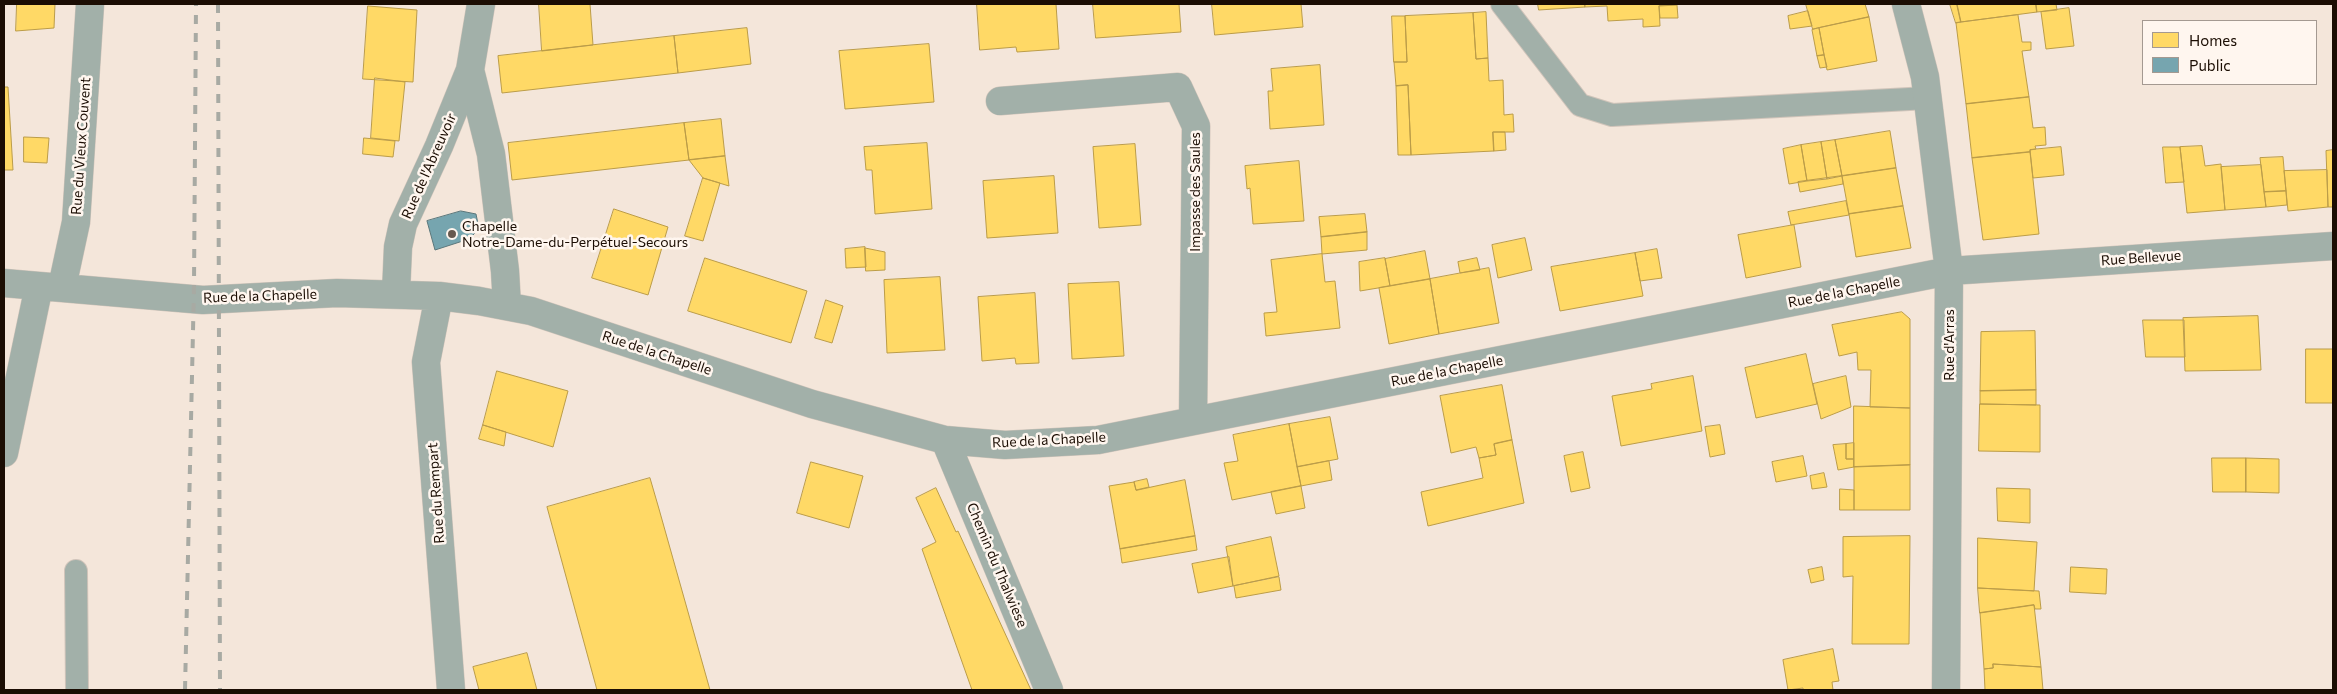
<!DOCTYPE html>
<meta charset="utf-8">
<style>
body{margin:0}
#map{position:relative;width:2337px;height:694px;overflow:hidden;background:#f4e6da;font-family:Commissioner,sans-serif}
canvas{display:block}
.frame{position:absolute;inset:0;border:5px solid #1b0d03;pointer-events:none}
.legend{position:absolute;left:2142px;top:20px;width:175px;height:65px;box-sizing:border-box;background:#fff6ef;border:1px solid #a49991;margin:0;padding:6px 9px;list-style:none;font-size:15px;color:#1b0d03}
.legend li{display:flex;align-items:center;gap:10px;height:25px}
.legend b{width:25px;border:1px solid #a49991}
</style>
<div id="map">
<canvas width="2337" height="694"></canvas>
<div class="frame"></div>
<ul class="legend">
<li><b style="height:14px;background:#ffd966"></b>Homes</li>
<li><b style="height:14px;background:#76a5af"></b>Public</li>
</ul>
</div>
<script>
const c = document.querySelector('canvas').getContext('2d');
c.lineJoin = 'round';
function fillPath(path, color) { c.fillStyle = color; c.fill(path, 'evenodd'); }
function stroke(path, color, width, dash) { c.strokeStyle = color; c.lineWidth = width; c.lineCap = dash ? 'butt' : 'round'; c.setLineDash(dash || []); c.stroke(path); }
function label(font, color, halo, rows, align = 'center') {
  c.font = font + ' Commissioner,sans-serif'; c.lineWidth = 5; c.setLineDash([]); c.textBaseline = 'middle'; c.strokeStyle = halo; c.fillStyle = color; for (const [text, x, y, turn = 0] of rows) {
    c.save(); c.translate(x, y); c.rotate((+turn || 0) * Math.PI / 180); c.textAlign = isNaN(turn) ? turn : align; if (halo) c.strokeText(text, 0, 0); c.fillText(text, 0, 0); c.restore();
  }
}
const homes = new Path2D(`
 M17,4H55L54,28L16,31Z
 M539,4H590L593,45L542,51Z
 M977,4H1056L1059,49L1017,52L1016,47L980,50Z
 M1093,4H1179L1181,32L1096,38Z
 M1212,4H1301L1303,27L1215,35Z
 M1538,4H1585V7L1539,10Z
 M1585,4H1677V5L1659,6L1660,26L1643,27V19L1608,21L1607,6L1585,7Z
 M1806,4H1865L1869,17L1813,29Z
 M1950,4H1957L1961,22L1956,23Z
 M1957,4H2036L2037,12L1961,22Z
 M2036,4H2056L2057,10L2037,12Z
 M1677,5L1678,18H1660L1659,6Z
 M368,6L417,10L413,82L363,79Z
 M2069,8L2074,46L2046,49L2041,12Z
 M1808,11L1812,26L1790,29L1788,16Z
 M1486,12L1488,58L1476,59L1473,13Z
 M1473,13L1476,59L1488,58L1489,81L1503,80L1504,115L1513,114L1514,132H1493L1494,151L1411,155L1408,85L1396,86L1394,62H1407L1405,16Z
 M2018,15L2022,42H2031V50L2022,51L2029,97L1966,104L1956,23Z
 M1392,16H1405L1407,62H1394Z
 M1869,17L1877,61L1827,70L1819,28Z
 M747,28L751,64L678,73L674,36Z
 M1819,28L1824,55L1817,56L1812,30Z
 M674,36L678,73L502,93L498,56Z
 M929,44L934,102L845,109L839,51Z
 M1824,55L1827,67L1820,68L1817,56Z
 M1320,65L1324,125L1270,129L1268,91H1273L1271,69Z
 M375,78L405,82L399,141L371,138Z
 M1408,85L1411,155H1398L1396,86Z
 M4,87H8L13,170H4Z
 M2029,97L2033,128L2045,127L2046,145L2035,146L2036,149L2030,150V152L1972,158L1966,104Z
 M721,119L725,156L689,160L684,123Z
 M684,123L689,160L512,180L508,143Z
 M1890,131L1896,168L1842,176L1835,140Z
 M1493,132H1505L1506,150L1494,151Z
 M24,137L49,138L47,163L24,162Z
 M364,138L395,141L393,157L363,154Z
 M1835,140L1842,176L1827,179L1821,142Z
 M1821,142L1827,179L1807,181L1801,145Z
 M927,143L932,209L875,214L872,170H866L864,147Z
 M1135,144L1141,225L1099,228L1093,147Z
 M1801,145L1807,181L1789,184L1783,149Z
 M2202,146L2205,166L2221,164L2225,210L2187,213L2180,147Z
 M2061,147L2064,175L2033,178L2030,150Z
 M2163,147H2180L2184,182L2166,183Z
 M2333,150V207H2328L2326,151Z
 M2030,152L2039,234L1983,240L1972,158Z
 M725,156L729,186L703,178L689,160Z
 M2283,157L2286,191L2264,192L2260,158Z
 M1299,161L1304,221L1253,224L1250,188L1247,189L1245,166Z
 M2261,165L2266,207L2225,210L2221,167Z
 M1896,168L1903,206L1849,214L1842,176Z
 M2327,170L2328,207L2288,211L2284,171Z
 M1054,176L1058,233L987,238L983,181Z
 M1842,176L1843,184L1800,192L1798,182Z
 M703,178L720,183L703,241L685,236Z
 M2286,191L2287,205L2266,207L2264,192Z
 M1846,201L1849,215L1791,225L1788,212Z
 M1903,206L1911,248L1856,257L1849,214Z
 M614,209L668,227L648,295L592,278Z
 M1365,214L1367,232L1321,237L1319,217Z
 M1794,225L1801,267L1746,278L1738,235Z
 M1367,232V250L1322,254L1321,237Z
 M1525,238L1532,270L1498,278L1492,245Z
 M865,247L866,267L846,268L845,249Z
 M865,248L885,252V270L866,271Z
 M1657,249L1662,278L1640,281L1635,253Z
 M1425,251L1430,279L1390,286L1385,259Z
 M1635,253L1643,296L1560,311L1551,267Z
 M1322,254L1325,282L1335,281L1340,328L1266,336L1264,313L1277,312L1271,260Z
 M705,258L807,291L791,343L688,311Z
 M1385,258L1390,286L1360,291L1359,262Z
 M1477,258L1480,270L1460,273L1458,262Z
 M1489,268L1499,323L1439,334L1430,279Z
 M940,277L945,350L887,353L884,280Z
 M1430,279L1439,334L1389,344L1379,288Z
 M1119,282L1124,356L1072,359L1068,284Z
 M1035,293L1039,363L1016,364L1015,358L982,361L978,297Z
 M826,300L843,306L832,343L815,338Z
 M1902,312L1910,319V408L1870,407L1871,370H1858L1857,352L1839,356L1832,325Z
 M2258,316L2261,370L2185,371L2183,318Z
 M2143,320H2184L2185,357H2146Z
 M2035,331L2036,390L1980,391L1981,332Z
 M2306,349H2333V403H2306Z
 M1806,354L1817,404L1756,418L1745,368Z
 M497,371L568,391L553,447L483,425Z
 M1693,376L1702,431L1621,446L1612,396L1652,389L1651,384Z
 M1846,376L1851,407L1821,419L1813,384Z
 M1502,385L1512,440L1494,444L1496,455L1479,458L1476,447L1451,453L1440,396Z
 M2036,390V405L1980,404V391Z
 M1980,404L2040,405V452L1979,451Z
 M1854,406L1910,408V465L1854,467Z
 M1330,417L1338,459L1297,467L1289,424Z
 M1289,424L1301,486L1232,500L1224,463L1238,461L1233,435Z
 M483,425L506,432L504,446L479,439Z
 M1720,425L1725,454L1710,457L1705,427Z
 M1512,440L1524,503L1428,526L1421,492L1483,478L1479,458L1496,455L1494,444Z
 M1854,443V459H1846V444Z
 M1846,444V459H1854V467L1838,470L1833,445Z
 M1583,452L1590,488L1571,492L1564,456Z
 M1803,456L1807,476L1776,482L1772,462Z
 M2212,458H2246V492H2213Z
 M2246,458L2279,459V493L2246,492Z
 M1329,461L1332,480L1301,486L1297,467Z
 M811,462L863,476L849,528L797,513Z
 M1910,465V510H1854V467Z
 M1824,473L1827,487L1812,489L1810,476Z
 M650,478L659,509L710,690H597L547,507Z
 M1147,479L1149,487L1136,490L1134,482Z
 M1185,480L1195,536L1120,549L1109,486L1134,482L1136,490Z
 M1301,486L1305,508L1276,514L1271,492Z
 M936,488L956,532L958,531L1031,690H972L922,549L936,542L916,498Z
 M1997,488L2030,489V523L1998,521Z
 M1840,489L1854,490V510H1840Z
 M1195,536L1197,550L1122,563L1120,549Z
 M1910,536L1909,644H1852L1853,576L1843,577V537Z
 M1271,537L1279,576L1233,586L1226,547Z
 M1978,538L2037,542L2034,591L1978,588Z
 M1229,557L1233,586L1198,593L1192,564Z
 M1822,567L1824,580L1811,583L1808,570Z
 M2071,567L2107,569L2106,594L2070,592Z
 M1279,577L1281,590L1236,598L1234,586Z
 M1978,588L2039,591L2041,609H2035L2034,605L1980,613Z
 M2034,605L2041,667L1993,664V668L1984,669L1980,613Z
 M1833,649L1839,681L1832,682L1833,690H1803V688L1788,690L1783,660Z
 M527,653L537,690H479L473,667Z
 M1993,664L2041,667L2043,690H1985L1984,669L1993,668Z`);
fillPath(homes, '#ffd966');
stroke(homes, '#bb9c48', 1);
const public = new Path2D(`
 M461,211L476,214L479,229L469,239L435,250L427,221Z`);
fillPath(public, '#76a5af');
stroke(public, '#5b777b', 1);
const lane = new Path2D(`
 M1502,4L1580,105L1612,115L1928,98
 M76,571L77,690`);
const street = new Path2D(`
 M1906,4L1925,77L1949,271L1946,690
 M470,70L491,154L505,271L507,306
 M1000,101L1178,87L1196,126L1193,420
 M4,283L203,300L337,293L439,296L479,301L531,311L812,404L945,440L1005,445L1098,440L1949,271L2333,246
 M62,287L76,222L90,4
 M396,293L398,247L403,224L439,146L470,70L481,4
 M439,296L426,362L451,690
 M945,440L1049,690
 M4,453L39,286`);
stroke(lane, '#d0c4ba', 24);
stroke(street, '#d0c4ba', 29);
stroke(lane, '#a2b0a9', 22);
stroke(street, '#a2b0a9', 28);
stroke(new Path2D(`
 M218,4L220,690
 M185,690L194,286L196,4`), '#a8aaa3', 4, [9, 9]);
for (const [x, y, r, color] of [
 [452,234,5,"#67594e"]
]) { const dot = new Path2D(); dot.arc(x, y, r, 0, 2 * Math.PI); c.fillStyle = color; c.fill(dot); stroke(dot, '#fff6ef', 2); }
label('14px', '#1b0d03', '#fff6ef', [
 ["Rue du Vieux Couvent",81,146,-86],
 ["Rue de l'Abreuvoir",429,166,-66],
 ["Impasse des Saules",1195,192,-90],
 ["Rue Bellevue",2141,258,-4],
 ["Rue de la Chapelle",1844,292,-11],
 ["Rue de la Chapelle",260,296,-2],
 ["Rue d'Arras",1949,345,-90],
 ["Rue de la Chapelle",657,353,18],
 ["Rue de la Chapelle",1447,371,-11],
 ["Rue de la Chapelle",1049,440,-3],
 ["Rue du Rempart",436,493,-94],
 ["Chemin du Thalwiese",997,565,67]
]);
label('14px', '#1b0d03', '#fff6ef', [
 ["Chapelle",462,226],
 ["Notre-Dame-du-Perpétuel-Secours",462,242]
], 'left');
</script>
